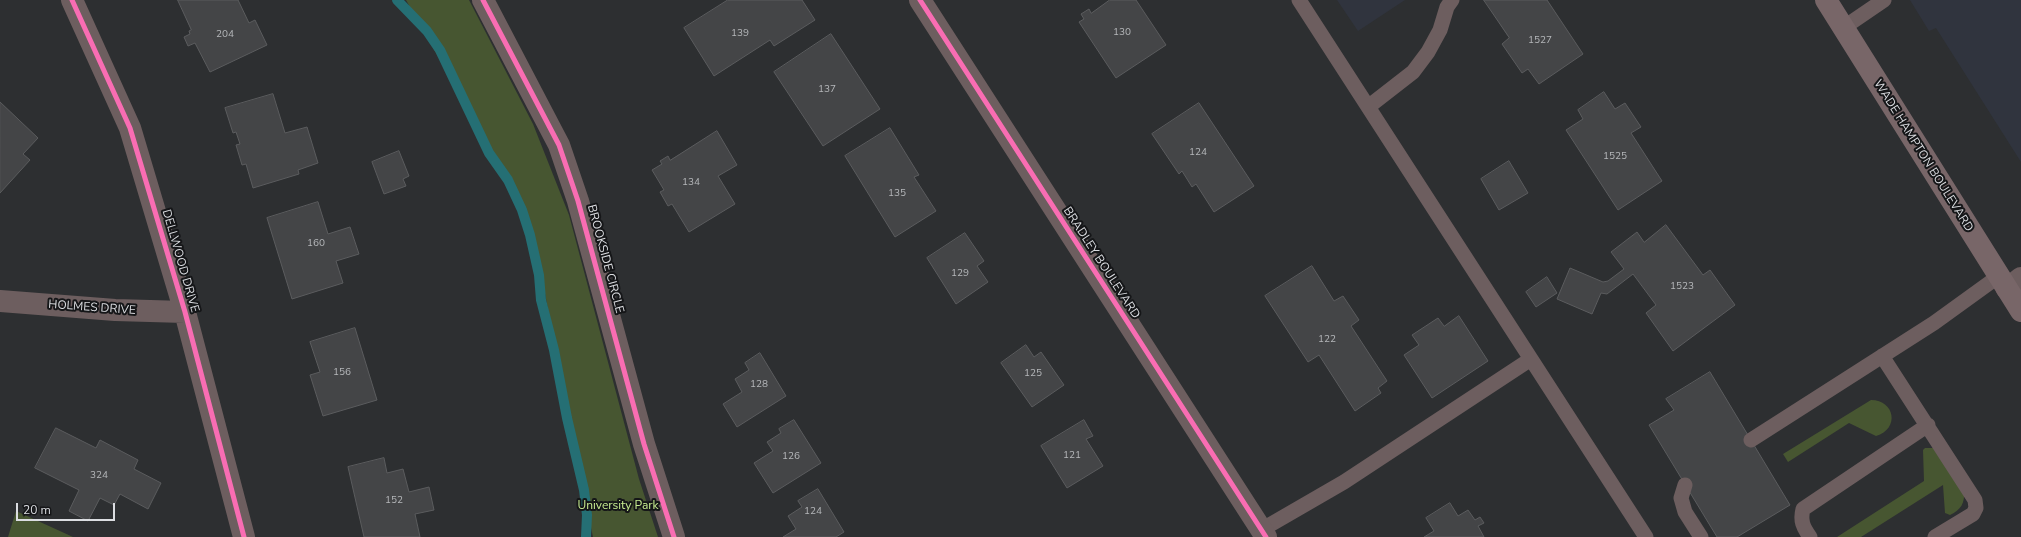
<!DOCTYPE html>
<style>
body{margin:0}
#map{position:relative;width:2021px;height:537px;overflow:hidden;background:#2d2f31;font-family:"Nunito Sans",sans-serif}
canvas{display:block}
.scale{position:absolute;left:16px;top:503px;width:99px;height:18px;box-sizing:border-box;border:2px solid #dbdde1;border-top:0;padding-left:5px;font-size:12px;line-height:14px;white-space:nowrap;color:#dbdde1;-webkit-text-stroke:3px #151618;paint-order:stroke}
</style>
<div id="map">
<canvas width="2021" height="537"></canvas>
<div class="scale">20 m</div>
</div>
<script>
const c = document.querySelector('canvas').getContext('2d');
c.lineJoin = 'round';
function fillPath(path, color) { c.fillStyle = color; c.fill(path, 'evenodd'); }
function stroke(path, color, width, dash) { c.strokeStyle = color; c.lineWidth = width; c.lineCap = dash ? 'butt' : 'round'; c.setLineDash(dash || []); c.stroke(path); }
function label(font, color, halo, rows, align = 'center') {
  c.font = font + ' "Nunito Sans",sans-serif'; c.lineWidth = 4; c.setLineDash([]); c.textBaseline = 'middle'; c.strokeStyle = halo; c.fillStyle = color; for (const [text, x, y, turn = 0] of rows) {
    c.save(); c.translate(x, y); c.rotate((+turn || 0) * Math.PI / 180); c.textAlign = isNaN(turn) ? turn : align; if (halo) c.strokeText(text, 0, 0); c.fillText(text, 0, 0); c.restore();
  }
}
fillPath(new Path2D(`
 M1337,0H1405L1358,31Z
 M1910,0H2021V162L1936,28L1929,31Z`), '#30343e');
fillPath(new Path2D(`
 M406,0H469L533,124L569,215L639,479L658,537H593L571,434L541,272L529,232L480,131Z
 M1871,400C1895,400 1900,429 1876,436L1849,423L1788,462L1783,454Z
 M1925,448H1933L1964,491C1965,503 1961,510 1950,515L1945,513L1943,485L1861,537H1837L1924,481L1923,450Z
 M16,511L73,537H8Z`), '#475631');
stroke(new Path2D(`
 M397,0L427,31L440,50L489,153L508,180L522,210L530,235L539,275L541,300L554,350L567,418L584,490L587,515L586,537`), '#256f74', 10);
const building = new Path2D(`
 M178,0H238L249,23L255,20L267,45L210,72L195,43L188,46L184,37L190,34L189,31L191,30Z
 M728,0H802L815,20L774,46L770,40L714,76L684,28Z
 M1110,0H1136L1166,45L1116,78L1079,22L1084,19L1081,14L1089,9L1091,13Z
 M1484,0H1547L1583,54L1539,84L1528,69L1522,73L1502,44L1509,38Z
 M831,34L880,109L823,146L774,72Z
 M1604,92L1615,109L1625,103L1641,127L1631,133L1662,181L1618,210L1566,130L1583,119L1578,110Z
 M273,94L285,133L307,127L318,163L298,170L299,174L253,188L246,164L242,165L236,145L240,144L236,132L233,133L225,108Z
 M0,102L38,138L23,154L30,160L0,193Z
 M1199,103L1254,186L1214,212L1196,184L1192,187L1182,171L1179,174L1152,134Z
 M890,128L919,175L914,177L936,211L895,237L845,156Z
 M717,131L737,165L718,176L735,204L689,232L672,204L668,206L660,192L664,190L652,170L662,164L660,161L668,156L670,160Z
 M399,151L409,176L403,179L406,186L384,194L372,162Z
 M1509,161L1528,193L1499,210L1481,179Z
 M318,202L328,234L350,227L359,254L336,261L343,283L292,299L267,218Z
 M1666,225L1703,275L1710,270L1735,305L1673,351L1646,313L1656,305L1633,274L1607,294L1601,293L1592,314L1557,299L1570,268L1603,282L1608,281L1624,269L1611,252L1637,232L1644,242Z
 M965,233L984,261L977,266L988,282L956,304L927,258Z
 M1312,266L1334,301L1343,296L1359,320L1351,326L1387,381L1378,388L1381,393L1355,411L1319,355L1308,362L1265,296Z
 M1547,277L1557,293L1536,307L1526,292Z
 M1459,316L1488,361L1432,398L1404,355L1419,345L1412,335L1438,318L1444,326Z
 M355,328L377,400L323,416L310,375L320,372L310,342Z
 M1026,345L1034,357L1041,352L1064,385L1032,407L1001,363Z
 M760,353L786,396L737,427L723,404L742,392L735,379L749,370L745,363Z
 M1710,372L1790,505L1737,537H1717L1649,425L1674,410L1666,399Z
 M794,420L821,463L773,493L754,463L773,451L767,442L781,433L779,429Z
 M1084,420L1093,436L1086,439L1103,466L1067,488L1041,446Z
 M56,428L96,448L100,440L138,460L134,469L161,483L148,509L120,494L114,505L100,498L88,521L69,511L79,490L35,468Z
 M384,458L387,473L403,469L409,492L429,487L434,510L415,514L420,537H364L348,467Z
 M818,489L844,532L836,537H783L796,529L788,516L802,507L798,501Z
 M1450,503L1458,516L1468,510L1475,520L1480,517L1484,523L1478,526L1484,537H1424L1434,531L1426,518Z`);
fillPath(building, '#444547');
stroke(building, '#5b5c5e', 1);
stroke(new Path2D(`
 M1299,0L1646,537
 M1843,28L1884,0
 M1368,107L1413,72L1428,52L1440,30L1447,7L1452,0
 M1882,356L1975,500L1976,508L1973,514L1935,537
 M1751,440L1934,323L1999,276
 M1685,485L1681,498L1685,512L1701,537
 M1261,530L1344,482L1531,359
 M1810,537C1803,527 1800,521 1803,509L1928,425`), '#6d5e5f', 15);
stroke(new Path2D(`
 M72,0L130,128L185,312L244,537
 M483,0L559,145L578,201L644,444L674,537
 M920,0L1266,537
 M2007,289L2021,278
 M0,301L115,310L185,312`), '#6d5e5f', 22);
stroke(new Path2D(`
 M1826,0L2021,311`), '#786668', 22);
stroke(new Path2D(`
 M72,0L130,128L185,312L244,537
 M483,0L559,145L578,201L644,444L674,537
 M920,0L1266,537`), '#f96db3', 5);
label('10px', '#b5b7ba', null, [
 ["130",1122,33],
 ["139",740,34],
 ["204",225,35],
 ["1527",1540,41],
 ["137",827,90],
 ["124",1198,153],
 ["1525",1615,157],
 ["134",691,183],
 ["135",897,194],
 ["160",316,244],
 ["129",960,274],
 ["1523",1682,287],
 ["122",1327,340],
 ["156",342,373],
 ["125",1033,374],
 ["128",759,385],
 ["121",1072,456],
 ["126",791,457],
 ["324",99,476],
 ["152",394,501],
 ["124",813,512]
]);
label('12px', '#dbdde1', '#151618', [
 ["WADE HAMPTON BOULEVARD",1923,156,58],
 ["BROOKSIDE CIRCLE",605,259,75],
 ["DELLWOOD DRIVE",180,261,74],
 ["BRADLEY BOULEVARD",1101,263,57],
 ["HOLMES DRIVE",92,308,4]
]);
label('12px', '#c7ed90', '#151618', [
 ["University Park",618,506]
]);
</script>
